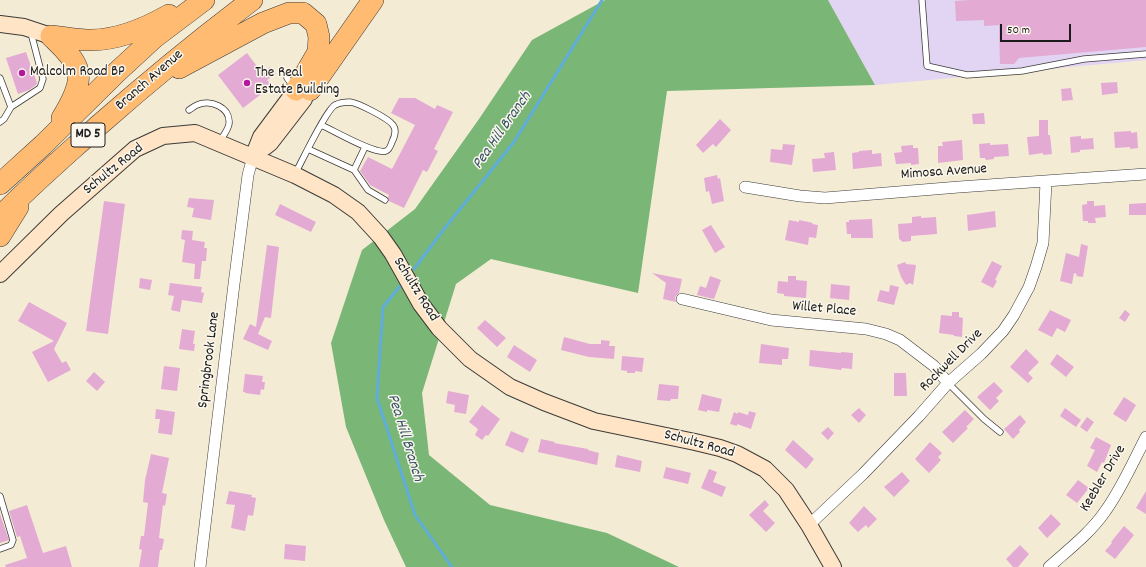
<!DOCTYPE html>
<style>
body{margin:0}
#map{position:relative;width:1146px;height:567px;overflow:hidden;background:#f4ebd5;font-family:Dekko,sans-serif}
canvas{display:block}
.scale{position:absolute;left:1000px;top:24px;width:71px;height:18px;box-sizing:border-box;border:2px solid #1c1c1c;border-top:0;padding-left:5px;font-size:12px;line-height:14px;white-space:nowrap;color:#1c1c1c;-webkit-text-stroke:3px #fbf7ec;paint-order:stroke}
</style>
<div id="map">
<canvas width="1146" height="567"></canvas>
<div class="scale">50 m</div>
</div>
<script>
const c = document.querySelector('canvas').getContext('2d');
c.lineJoin = 'round';
function fillPath(path, color) { c.fillStyle = color; c.fill(path, 'evenodd'); }
function stroke(path, color, width, dash) { c.strokeStyle = color; c.lineWidth = width; c.lineCap = dash ? 'butt' : 'round'; c.setLineDash(dash || []); c.stroke(path); }
function label(font, color, halo, rows, align = 'center') {
  c.font = font + ' Dekko,sans-serif'; c.lineWidth = 3; c.setLineDash([]); c.textBaseline = 'middle'; c.strokeStyle = halo; c.fillStyle = color; for (const [text, x, y, turn = 0] of rows) {
    c.save(); c.translate(x, y); c.rotate((+turn || 0) * Math.PI / 180); c.textAlign = isNaN(turn) ? turn : align; if (halo) c.strokeText(text, 0, 0); c.fillText(text, 0, 0); c.restore();
  }
}
fillPath(new Path2D(`
 M828,0H1146V60L875,85Z`), '#e2d4f3');
fillPath(new Path2D(`
 M605,0H828L875,85L667,91L638,293L491,259L456,284L422,393L429,455L490,505L607,533L679,567H406L384,520L346,427L331,343L362,250L415,209L479,119L532,40Z`), '#7ab675');
stroke(new Path2D(`
 M414,269L444,229L514,142L602,0
 M401,285L383,307L377,398L415,515L452,567`), '#5faed9', 3);
fillPath(new Path2D(`
 M970,0H1146V47L1019,58L1014,64H1000L999,25L984,26V20L956,21L955,1Z
 M26,52L37,83L36,85L29,90L18,94L6,58Z
 M247,53L262,73L270,67L276,74L267,80L272,86L243,108L218,75Z
 M1117,82L1118,93L1102,95L1101,83Z
 M1071,88L1073,100L1062,101L1061,89Z
 M399,98H415L435,109L437,105L453,112L434,149L438,151L427,172L423,170L404,208L389,201L388,197L389,195L370,185L360,171L368,157L392,169L415,125L391,113Z
 M984,113L985,124H973L972,114Z
 M720,119L731,130L716,147L713,144L703,153L696,145Z
 M1039,120H1048V135H1050L1052,154L1043,155V153L1029,155L1027,137L1039,136Z
 M1131,131V133L1137,132L1138,148L1130,149V147L1115,148L1114,132Z
 M1081,136V139L1093,138L1094,149L1080,150V152L1071,153L1070,137Z
 M962,140L963,160L938,163V146H943L942,142Z
 M990,143V145L1008,144L1009,156L994,157V159L986,160L985,158H980L979,144Z
 M783,144L795,145L792,165L770,162L771,149L782,150Z
 M913,145V148H918L919,164L911,165V163L896,164L894,153L902,152L901,146Z
 M872,150V154L881,153L882,166L853,169L852,153L859,152V151Z
 M834,152L836,170L813,172L812,159L825,158L824,153Z
 M717,175L718,179L720,178L724,201L712,204L709,191L706,192L704,178Z
 M189,198L214,200L211,220L192,217L194,208L187,207Z
 M104,201L125,204L108,334L86,331Z
 M1087,201H1094V206L1105,205L1106,217L1095,218L1096,223H1088V221H1083L1082,205L1087,204Z
 M1146,203V215H1129V204Z
 M280,204L316,222L311,232L275,215Z
 M995,211L996,227L968,231L967,215Z
 M921,216V218L936,217L937,234L911,236V241L903,242L899,239L898,224L912,223V217Z
 M872,219L873,238H851V234H847L846,222H849V220Z
 M789,220L799,222V220L813,223L812,224L818,225L816,238L809,237L808,245L785,240Z
 M711,225L725,247L715,253L702,230Z
 M182,230L193,231L192,240L205,242L204,248H207L206,261H202L200,279H194L195,264L182,262L185,240L181,239Z
 M1081,244L1088,246L1083,277L1076,276L1077,274L1074,273L1072,284L1060,281L1066,253L1079,257Z
 M267,245L279,247L271,318L265,317L258,334L272,341L268,350L243,339L250,324L256,327Z
 M992,261L1002,266L995,280L997,281L993,288L981,282Z
 M905,262L906,264L916,265L913,285L910,283L906,285L901,277L897,265Z
 M652,273L682,279L679,293L675,297L676,302L663,299L666,283Z
 M710,276L721,280L714,299L697,295L700,286L706,288Z
 M788,276H796V280L807,281L806,298L784,296V294L777,293L778,281L788,282Z
 M140,278L152,280L150,290L139,288Z
 M170,283L202,287L201,292L204,293L202,303L182,300L180,312L171,310L174,296L168,295Z
 M831,284L850,286L849,300L830,298Z
 M890,285L899,287L894,305L877,301L880,290L889,292Z
 M29,302L67,323L54,349L62,363L66,361L71,370L48,382L32,352L54,341L18,321Z
 M1050,310L1071,320L1065,332L1057,328L1052,337L1038,330Z
 M1125,310L1130,314L1125,322L1119,318Z
 M952,312H959V317L963,318L962,337L954,336V335L939,333L941,315L952,316Z
 M485,320L506,338L497,347L477,328Z
 M182,329L195,331L193,344H195L194,351L179,349Z
 M564,337L590,344H601V340L610,341L609,346H615L614,359L589,357L561,350Z
 M761,344L789,348L788,359H782V365L759,363Z
 M514,345L537,360L530,372L507,357Z
 M1026,349L1039,362L1028,373L1033,378L1028,383L1010,367Z
 M810,350L841,353V352L853,353L852,369L842,368L841,370L809,366Z
 M1057,354L1074,367L1066,377L1050,364Z
 M622,356L644,358L642,372L635,371V373H627V371L621,370Z
 M164,366L180,368L177,391L161,389Z
 M94,372L105,382L97,391L86,381Z
 M894,373H906L907,396H894Z
 M245,374L263,376L262,382H265L264,390L261,389L260,395L245,393V392H243Z
 M994,382L1003,391L996,398L999,401L990,410L977,397Z
 M659,384L679,386L678,399H671L670,401L657,400Z
 M448,391L469,395L466,414L454,412L455,405L446,403Z
 M702,394L722,399L719,412L707,410V412L698,410Z
 M1124,397L1136,405L1126,422L1113,414Z
 M482,405L500,419L488,436L486,435L482,440L475,435L478,429L469,422Z
 M859,408L866,415L859,423L851,415Z
 M1065,408L1081,420L1076,427L1060,416Z
 M156,409L175,412L172,435L158,433L160,419H155Z
 M965,410L974,419L966,427L968,428L953,443L942,432Z
 M749,411L756,413L751,429L737,424V426L730,424L734,412L738,414V412L748,415Z
 M1020,415L1026,422L1019,430L1020,432L1013,439L1004,429Z
 M1087,417L1094,422L1087,432L1080,427Z
 M828,427L834,433L828,440L821,433Z
 M511,431L529,439L523,453L505,445Z
 M1096,437L1111,445L1104,463L1102,462L1097,472L1087,466L1095,450L1090,448Z
 M541,439L555,442L554,443L588,449V450L599,453L597,465L538,452Z
 M793,440L814,459L806,469L785,450Z
 M930,442L942,453L938,457L941,460L929,473L915,459Z
 M151,454L169,458L162,493L167,494L165,506L163,505L159,538L164,539L162,550H160L158,567H139L142,550L139,549L141,536H144L148,503L143,502L145,480Z
 M617,455L642,461L640,472L615,467Z
 M666,467L691,473L688,484L663,478Z
 M709,469L717,472L713,482L726,487L722,497L701,488Z
 M902,472L910,481L894,497L884,487Z
 M1078,480L1089,488L1077,503L1066,495Z
 M229,491L252,495L251,497L256,498L253,516L248,515L245,531L231,528L235,505L226,504Z
 M1146,491V514L1136,508Z
 M765,500L769,505L763,511L775,523L766,532L749,515Z
 M27,505L43,553L66,546L72,567H6L5,565L27,558L20,536L17,537L9,511Z
 M864,506L877,519L868,528L866,525L858,532L849,523Z
 M0,514L9,540L0,543Z
 M1051,514L1061,524L1047,538L1038,528Z
 M1124,526L1134,535L1115,559L1105,551L1112,543L1111,542Z
 M285,544L306,546L305,561L284,559Z
 M1020,545L1029,554L1018,567H1013L1006,559Z`), '#e3aad4');
const lane = new Path2D(`
 M922,0L927,66L967,75L1022,71L1084,59L1146,54
 M0,78L11,107
 M287,78L293,86
 M189,110C191,109 194,106 197,105C210,99 231,107 229,124C228,130 223,136 220,141
 M0,122L4,119L11,107L40,88L43,79L31,33
 M308,149L354,170L365,147
 M354,170L368,190L385,200
 M295,174C301,163 326,110 335,105C339,103 345,102 350,102C358,103 388,118 393,125C397,130 395,136 392,142C391,145 389,150 386,151C375,155 333,130 321,125
 M948,383L984,419L1000,432
 M0,496L13,540L11,545L0,549`);
const street = new Path2D(`
 M745,187L800,196L825,198L959,187L1146,174
 M682,299L771,320L866,329L886,334L900,340L934,366L948,383
 M809,525L863,474L919,416L948,383L981,354L1003,331L1014,315L1029,287L1036,267L1043,243L1046,182
 M200,567L234,284L248,175L253,157
 M1049,567C1068,550 1089,534 1104,513C1121,490 1133,462 1146,437`);
const secondary = new Path2D(`
 M0,24L24,27L51,36
 M265,147L270,143L304,99
 M253,157L261,137L296,90
 M0,274L61,214L135,149L163,136L195,133L295,175L334,195L358,212L381,237L393,254L421,304L439,328L470,359L510,387L544,402L594,421L695,442L720,448L737,454L765,469L786,490L809,525L833,567`);
const highway = new Path2D(`
 M51,36C64,37 78,40 91,40C118,40 146,28 169,15
 M51,36C60,45 72,55 77,68C83,83 70,105 62,118
 M179,68L263,23L289,13H303L316,24L319,37L318,52L296,90
 M310,90L373,0
 M0,184L43,145L117,72L155,37L204,0
 M0,217C31,185 65,156 98,126C148,82 199,40 252,0
 M0,236L18,207`);
stroke(lane, '#3c3b38', 7);
stroke(street, '#3c3b38', 12);
stroke(secondary, '#3c3b38', 18);
stroke(highway, '#3c3b38', 22);
stroke(lane, '#fff', 5.5);
stroke(street, '#fff', 11);
stroke(secondary, '#ffe4c6', 16);
stroke(highway, '#ffbb71', 21);
for (const [x, y, r, color] of [
 [22,73,4,"#b5179e"],
 [247,83,4,"#b5179e"]
]) { const dot = new Path2D(); dot.arc(x, y, r, 0, 2 * Math.PI); c.fillStyle = color; c.fill(dot); stroke(dot, '#fbf7ec', 1.5); }
for (const [x, y, w] of [
 [88,135,34]
]) { const box = new Path2D(); box.roundRect(x - w / 2, y - 12, w, 24, 3); c.fillStyle = '#fbf7ec'; c.fill(box); stroke(box, '#1c1c1c', 1); }
label('bold 14px', '#1c1c1c', null, [
 ["MD 5",88,135]
]);
label('15px', '#1c1c1c', '#fbf7ec', [
 ["Malcolm Road BP",30,73],
 ["The Real",255,74],
 ["Estate Building",255,91]
], 'left');
label('15px', '#1c1c1c', '#fbf7ec', [
 ["Branch Avenue",150,81,-41],
 ["Schultz Road",114,170,-39],
 ["Mimosa Avenue",944,173,-4],
 ["Schultz Road",415,290,58],
 ["Willet Place",824,310,5],
 ["Springbrook Lane",210,360,-83],
 ["Rockwell Drive",952,361,-45],
 ["Schultz Road",699,445,15],
 ["Keebler Drive",1104,479,-59]
]);
label('italic 16px', '#375668', '#fbf7ec', [
 ["Pea Hill Branch",503,131,-55],
 ["Pea Hill Branch",404,438,73]
]);
</script>
